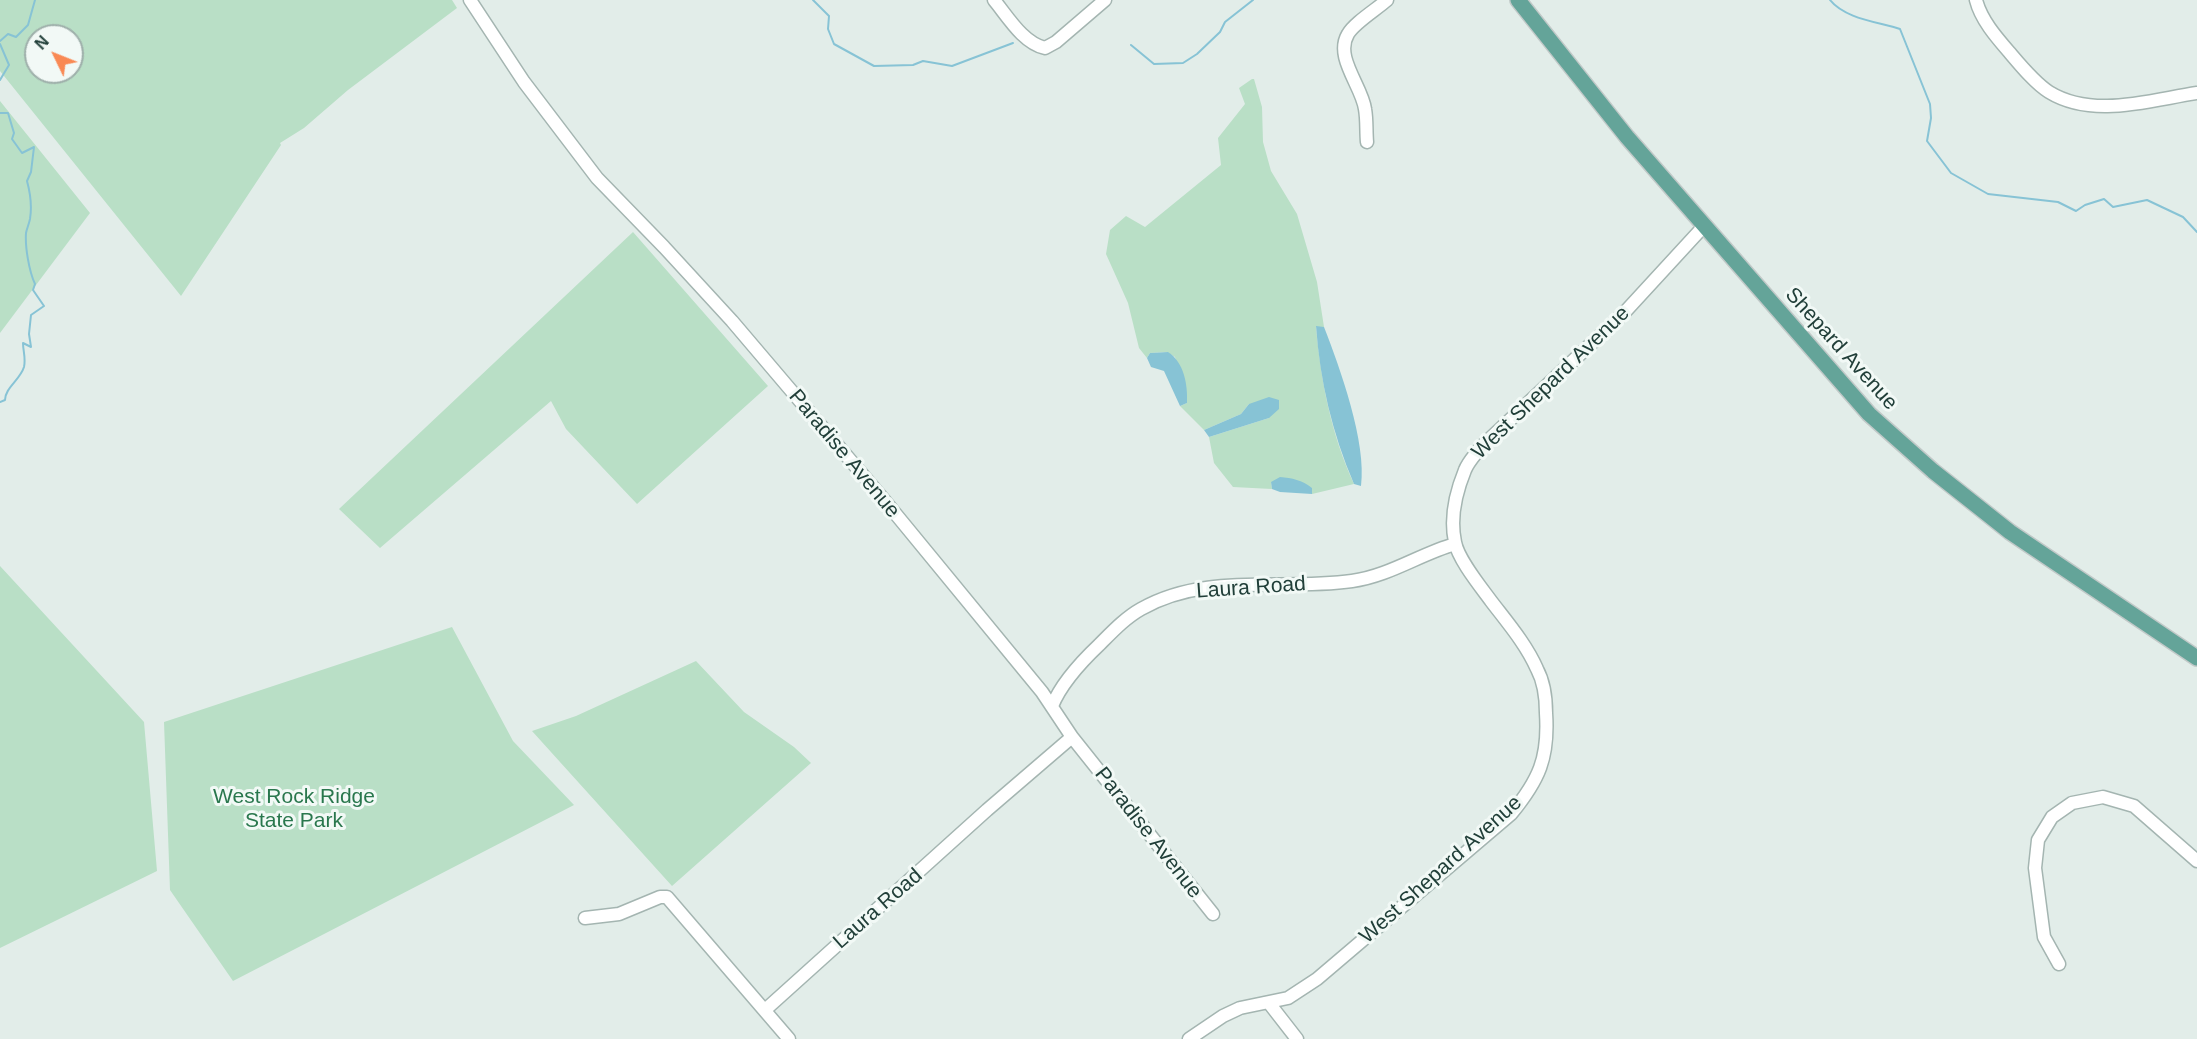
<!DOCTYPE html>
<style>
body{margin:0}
#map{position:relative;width:2197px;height:1039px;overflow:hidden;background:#e2ede9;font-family:Helvetica,sans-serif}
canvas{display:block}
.north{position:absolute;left:24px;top:24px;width:60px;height:60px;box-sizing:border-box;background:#f2f9f6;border:2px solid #9eafaa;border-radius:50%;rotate:313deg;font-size:16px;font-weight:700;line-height:24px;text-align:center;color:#213f39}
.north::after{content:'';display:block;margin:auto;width:21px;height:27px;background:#f98954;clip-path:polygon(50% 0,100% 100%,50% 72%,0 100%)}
</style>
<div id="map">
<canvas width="2197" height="1039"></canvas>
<div class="north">N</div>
</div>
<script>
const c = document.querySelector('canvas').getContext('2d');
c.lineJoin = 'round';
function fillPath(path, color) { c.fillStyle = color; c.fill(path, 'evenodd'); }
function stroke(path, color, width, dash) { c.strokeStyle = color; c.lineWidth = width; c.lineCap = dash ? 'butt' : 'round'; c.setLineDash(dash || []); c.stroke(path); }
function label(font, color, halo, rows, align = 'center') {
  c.font = font + ' Helvetica,sans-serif'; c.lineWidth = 6; c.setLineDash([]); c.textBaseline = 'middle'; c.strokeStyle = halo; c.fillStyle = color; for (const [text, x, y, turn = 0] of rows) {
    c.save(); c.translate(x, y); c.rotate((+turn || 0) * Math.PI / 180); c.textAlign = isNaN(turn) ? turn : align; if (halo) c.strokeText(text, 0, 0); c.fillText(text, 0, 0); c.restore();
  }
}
fillPath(new Path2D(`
 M0,0H452L457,8L348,90L304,128L280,143L281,145L181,296L0,71ZM36,36H72V72H36Z
 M1252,79H1254L1262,107L1263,142L1271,171L1297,214L1317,282L1324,327H1316C1321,381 1331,434 1354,484L1312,494V488L1271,482L1272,489L1233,487L1214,463L1209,437L1269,418L1249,404L1241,414L1204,430L1180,406L1187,403L1175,357L1167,352L1150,353L1147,358L1139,348L1128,303L1106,254L1110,230L1126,216L1145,227L1221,165L1218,138L1245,104L1239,88Z
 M0,101L90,213L0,333Z
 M633,232L768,386L637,504L566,429L551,401L380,548L339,509Z
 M0,566L144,722L157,871L0,948Z
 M452,627L513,741L574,805L233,981L170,890L164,722Z
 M696,661L744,712L794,747L811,763L672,886L532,731L576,716Z`), '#b9dfc6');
fillPath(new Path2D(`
 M1316,326L1324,327C1340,368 1367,443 1361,486L1354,484C1332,433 1320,381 1316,326Z
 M1168,352C1184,362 1188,385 1187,403L1180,406L1164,371L1151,367L1147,358L1150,353Z
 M1269,397L1279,400V409L1269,418L1209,437L1204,430L1241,414L1249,404Z
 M1280,477C1292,478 1302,480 1312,488V494L1280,492L1272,489L1271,482Z`), '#87c3d5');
stroke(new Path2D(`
 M813,0L829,16L828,29L834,44L874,66L913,65L923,61L952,66L1013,43
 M1830,0C1845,19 1879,22 1900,29L1930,104L1931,118L1927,141L1951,173L1988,194L2058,202L2076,211L2085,205L2104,199L2113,207L2147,200L2183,217L2197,232
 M0,41L8,34L16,37L28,25L35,0
 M0,44L9,65L0,80
 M1131,45L1154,64L1183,63L1197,54L1220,32L1225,22L1253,0
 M0,113H8L14,133L12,139L22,153L34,147L31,172L27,181C30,192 32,207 30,219C29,224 27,228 26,233C25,247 29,271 35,284L33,290L44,306L31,315L29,334L31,347L23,343C23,351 26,358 24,367C20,380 5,388 5,400L0,402`), '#87c3d5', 2);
const minor = new Path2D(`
 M470,0L524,82L597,178L664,247L732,321L885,501L1042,692L1072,737L1213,914
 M994,0C1008,17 1023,43 1045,48L1056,42L1105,0
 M1976,0C1981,20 1997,38 2010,53C2021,66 2035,83 2049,92C2093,119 2150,100 2197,93
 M1367,142C1366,131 1367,120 1365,109C1362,86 1334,57 1348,34C1354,23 1377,9 1387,0
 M1052,706C1062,682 1081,662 1099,645C1112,632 1125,618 1141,609C1206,572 1281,591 1352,581C1389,576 1420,554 1455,544
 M585,918L619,914L660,897H667L789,1039
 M2059,964L2044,937L2035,868L2038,840L2052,817L2072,803L2103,797L2134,806L2197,861
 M1269,1003L1297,1039
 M765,1010L987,810L1072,737
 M1189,1039L1223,1016L1240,1008L1288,998L1317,979L1511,814C1539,780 1549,758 1546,713C1546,699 1544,682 1537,669C1526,644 1507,622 1491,601C1480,586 1458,559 1455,542C1450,519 1456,492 1465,470C1468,462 1475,455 1480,448L1624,313L1704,226`);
const major = new Path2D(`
 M1518,0L1627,137L1869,414L1933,471L2010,532L2197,658`);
stroke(minor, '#a4b5b1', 15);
stroke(major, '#c1c9c8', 18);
stroke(minor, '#fff', 12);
stroke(major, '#64a499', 15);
label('21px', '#213f39', '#f2f9f6', [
 ["Shepard Avenue",1841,349,48],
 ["West Shepard Avenue",1551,383,-44],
 ["Paradise Avenue",844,454,50],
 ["Laura Road",1251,588,-4],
 ["Paradise Avenue",1148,833,52],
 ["West Shepard Avenue",1441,870,-42],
 ["Laura Road",878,909,-41]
]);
label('21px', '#29774d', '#f2f9f6', [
 ["West Rock Ridge",294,797],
 ["State Park",294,821]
]);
</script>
